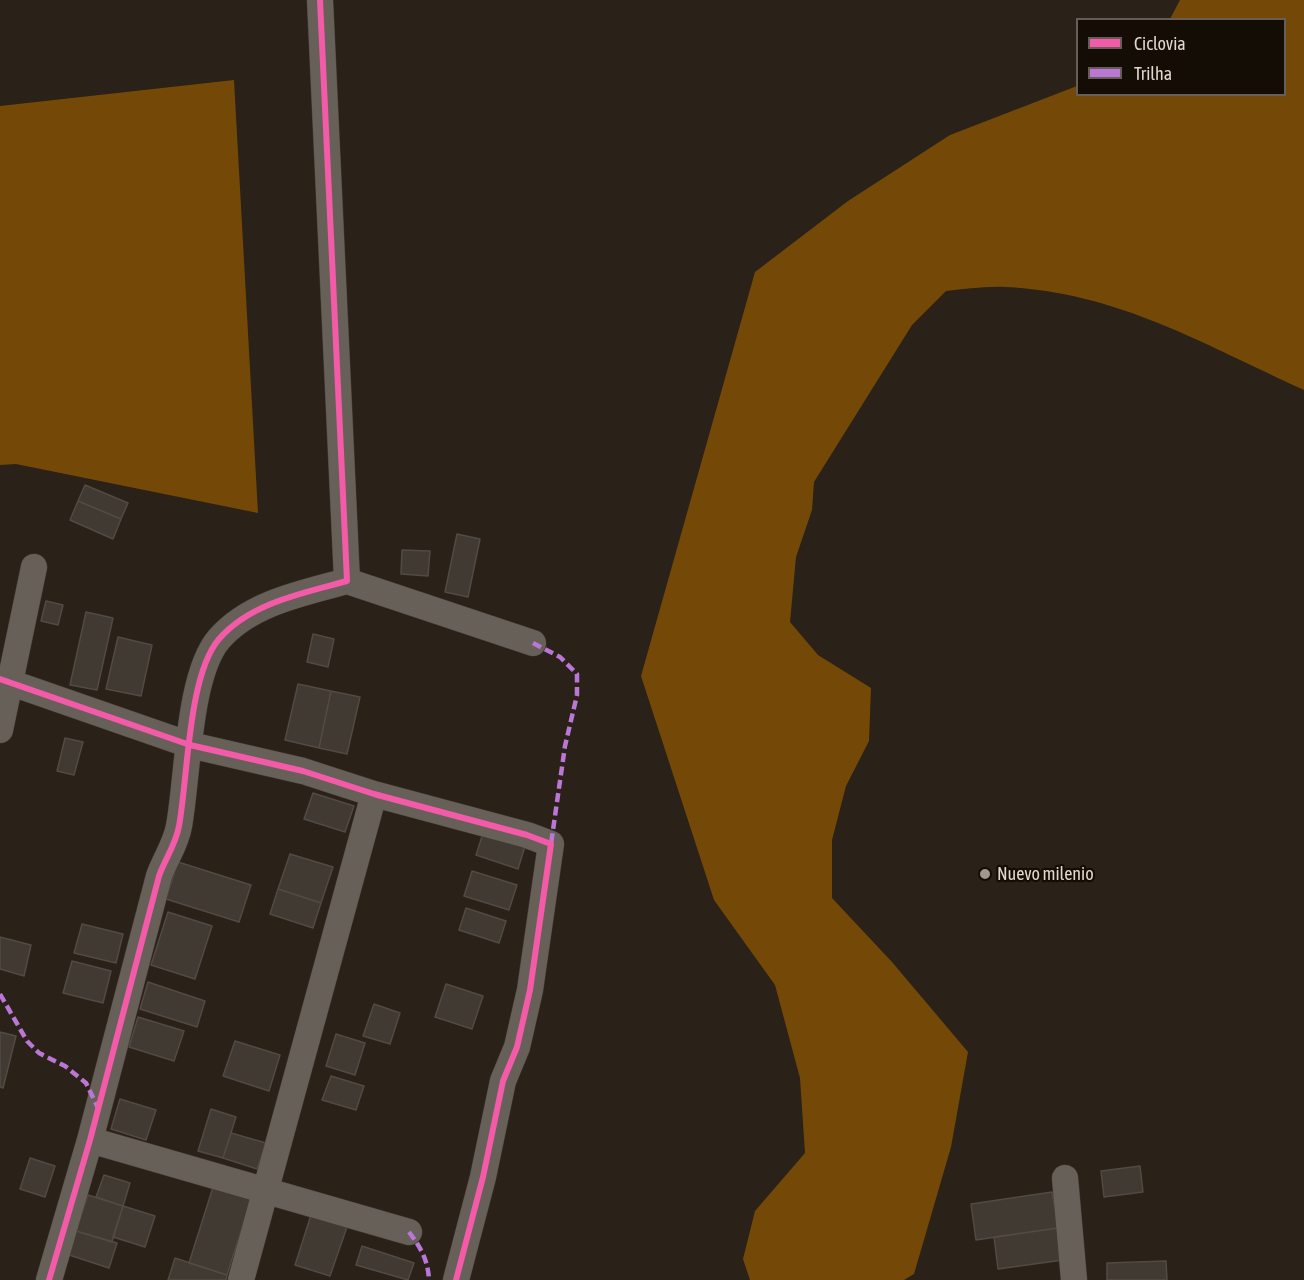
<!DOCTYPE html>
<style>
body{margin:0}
#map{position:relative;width:1304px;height:1280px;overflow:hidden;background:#2a2118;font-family:"Asap Condensed",sans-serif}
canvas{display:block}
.legend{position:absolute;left:1076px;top:18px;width:210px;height:78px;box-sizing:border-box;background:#140d06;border:2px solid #665e55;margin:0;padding:8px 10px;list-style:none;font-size:18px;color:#e2d7cc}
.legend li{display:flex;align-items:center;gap:12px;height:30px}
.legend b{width:30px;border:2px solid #665e55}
</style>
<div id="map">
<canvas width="1304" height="1280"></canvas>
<ul class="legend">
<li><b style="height:8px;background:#f35aa7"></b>Ciclovia</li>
<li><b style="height:8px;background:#ba77d6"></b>Trilha</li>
</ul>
</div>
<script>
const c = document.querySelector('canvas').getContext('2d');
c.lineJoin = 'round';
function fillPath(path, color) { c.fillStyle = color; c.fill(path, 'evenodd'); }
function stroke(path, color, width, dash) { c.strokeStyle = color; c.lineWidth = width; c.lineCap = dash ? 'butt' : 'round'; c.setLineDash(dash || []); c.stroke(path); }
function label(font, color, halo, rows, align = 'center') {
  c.font = font + ' "Asap Condensed",sans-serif'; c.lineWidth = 4.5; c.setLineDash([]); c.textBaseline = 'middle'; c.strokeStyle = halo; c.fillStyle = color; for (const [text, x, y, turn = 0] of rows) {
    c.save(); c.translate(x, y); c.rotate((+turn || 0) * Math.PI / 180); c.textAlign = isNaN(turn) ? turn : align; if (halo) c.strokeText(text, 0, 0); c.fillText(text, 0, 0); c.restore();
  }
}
fillPath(new Path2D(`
 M1180,0H1304V390C1205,345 1117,292 1005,287C986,286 965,289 946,291L912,325L814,482L812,510L796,557L790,622L818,655L871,688L869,741L846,786L832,840V898L892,962L968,1052L951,1147L914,1274L904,1280H750L743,1259L755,1211L805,1153L800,1078L775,985L714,900L641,676L755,272L848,201L950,135L1077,86L1078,94H1284V20L1170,19Z
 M234,80L258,513L16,464L0,465V106Z`), '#744907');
const building = new Path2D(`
 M85,485L128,503L121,519L78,501Z
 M78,501L121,519L113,539L70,520Z
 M457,534L480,539L468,597L445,592Z
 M402,550L430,551L428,576L401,574Z
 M46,601L63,605L58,625L41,621Z
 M86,612L113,618L97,690L70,685Z
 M313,634L334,639L328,667L307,662Z
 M118,637L152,645L141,696L106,689Z
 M298,684L331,691L319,748L285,740Z
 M331,691L360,697L347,754L319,748Z
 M65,738L83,742L74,775L57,771Z
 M313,793L354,806L345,832L304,819Z
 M484,830L526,843L518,869L476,855Z
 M290,854L333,867L321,903L278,889Z
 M178,862L251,885L239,922L166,899Z
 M472,871L517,885L509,910L464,896Z
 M278,889L321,903L313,928L270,914Z
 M466,908L506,921L499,943L459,930Z
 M168,912L212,926L195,979L151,965Z
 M82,924L123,934L116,963L74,953Z
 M0,937L31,945L24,976L0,969Z
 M72,961L111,971L103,1003L63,993Z
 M148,982L205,1001L197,1027L140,1009Z
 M446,984L483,996L472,1029L435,1017Z
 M374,1004L400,1013L390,1044L363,1036Z
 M138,1017L184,1031L174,1061L129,1047Z
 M0,1032L16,1036L3,1088L0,1087Z
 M336,1034L365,1043L355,1075L326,1066Z
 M235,1041L280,1055L269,1091L223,1076Z
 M331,1076L364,1086L356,1110L322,1100Z
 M120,1099L156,1110L146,1140L111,1129Z
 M211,1109L236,1117L223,1158L198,1151Z
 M231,1133L266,1143L257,1169L223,1158Z
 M30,1158L55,1166L45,1197L20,1189Z
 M1140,1166L1143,1192L1104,1197L1101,1171Z
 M104,1175L130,1183L123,1206L96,1197Z
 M213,1187L251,1199L227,1275L189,1263Z
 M1052,1192L1058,1228L976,1240L971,1204Z
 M88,1195L123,1206L112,1242L76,1231Z
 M123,1206L155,1216L145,1247L113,1237Z
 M311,1215L347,1227L330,1276L295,1265Z
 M1058,1228L1063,1260L998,1269L994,1237Z
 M76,1231L117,1243L109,1268L69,1255Z
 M362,1246L414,1263L408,1280L356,1265Z
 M175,1258L227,1275L226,1280H168Z
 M1166,1261L1167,1280H1107V1263Z`);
fillPath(building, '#413a32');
stroke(building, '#524b43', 1.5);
const minor = new Path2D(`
 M347,581L533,643
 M0,679L190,745L303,771L374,794L527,835L551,844L530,990L517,1047L503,1081L483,1177L456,1280
 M0,730L34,567
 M90,1140L409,1232
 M1065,1178L1074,1280
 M49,1280L90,1140L159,876C165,859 176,844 179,826C188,777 188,675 219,639C250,603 303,593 347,581L320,0
 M241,1280L374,794`);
stroke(minor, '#443c35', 27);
stroke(minor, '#676059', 26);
stroke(new Path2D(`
 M533,643L560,657L577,674V695L565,746L551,844
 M0,994L27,1041L39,1053L65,1066L86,1083L98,1108
 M409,1232C421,1248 428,1260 429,1280`), '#ba77d6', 4.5, [9, 4.5]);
stroke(new Path2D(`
 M0,679L190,745L303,771L374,794L527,835L551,844L530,990L517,1047L503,1081L483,1177L456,1280
 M49,1280L90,1140L159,876C165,859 176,844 179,826C188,777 188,675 219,639C250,603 303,593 347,581L320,0`), '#f35aa7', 6);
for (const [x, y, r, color] of [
 [985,874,6,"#a2978d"]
]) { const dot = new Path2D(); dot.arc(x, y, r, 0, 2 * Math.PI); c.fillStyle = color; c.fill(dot); stroke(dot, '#140d06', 2); }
label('18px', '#e2d7cc', '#140d06', [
 ["Nuevo milenio",997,874]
], 'left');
</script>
